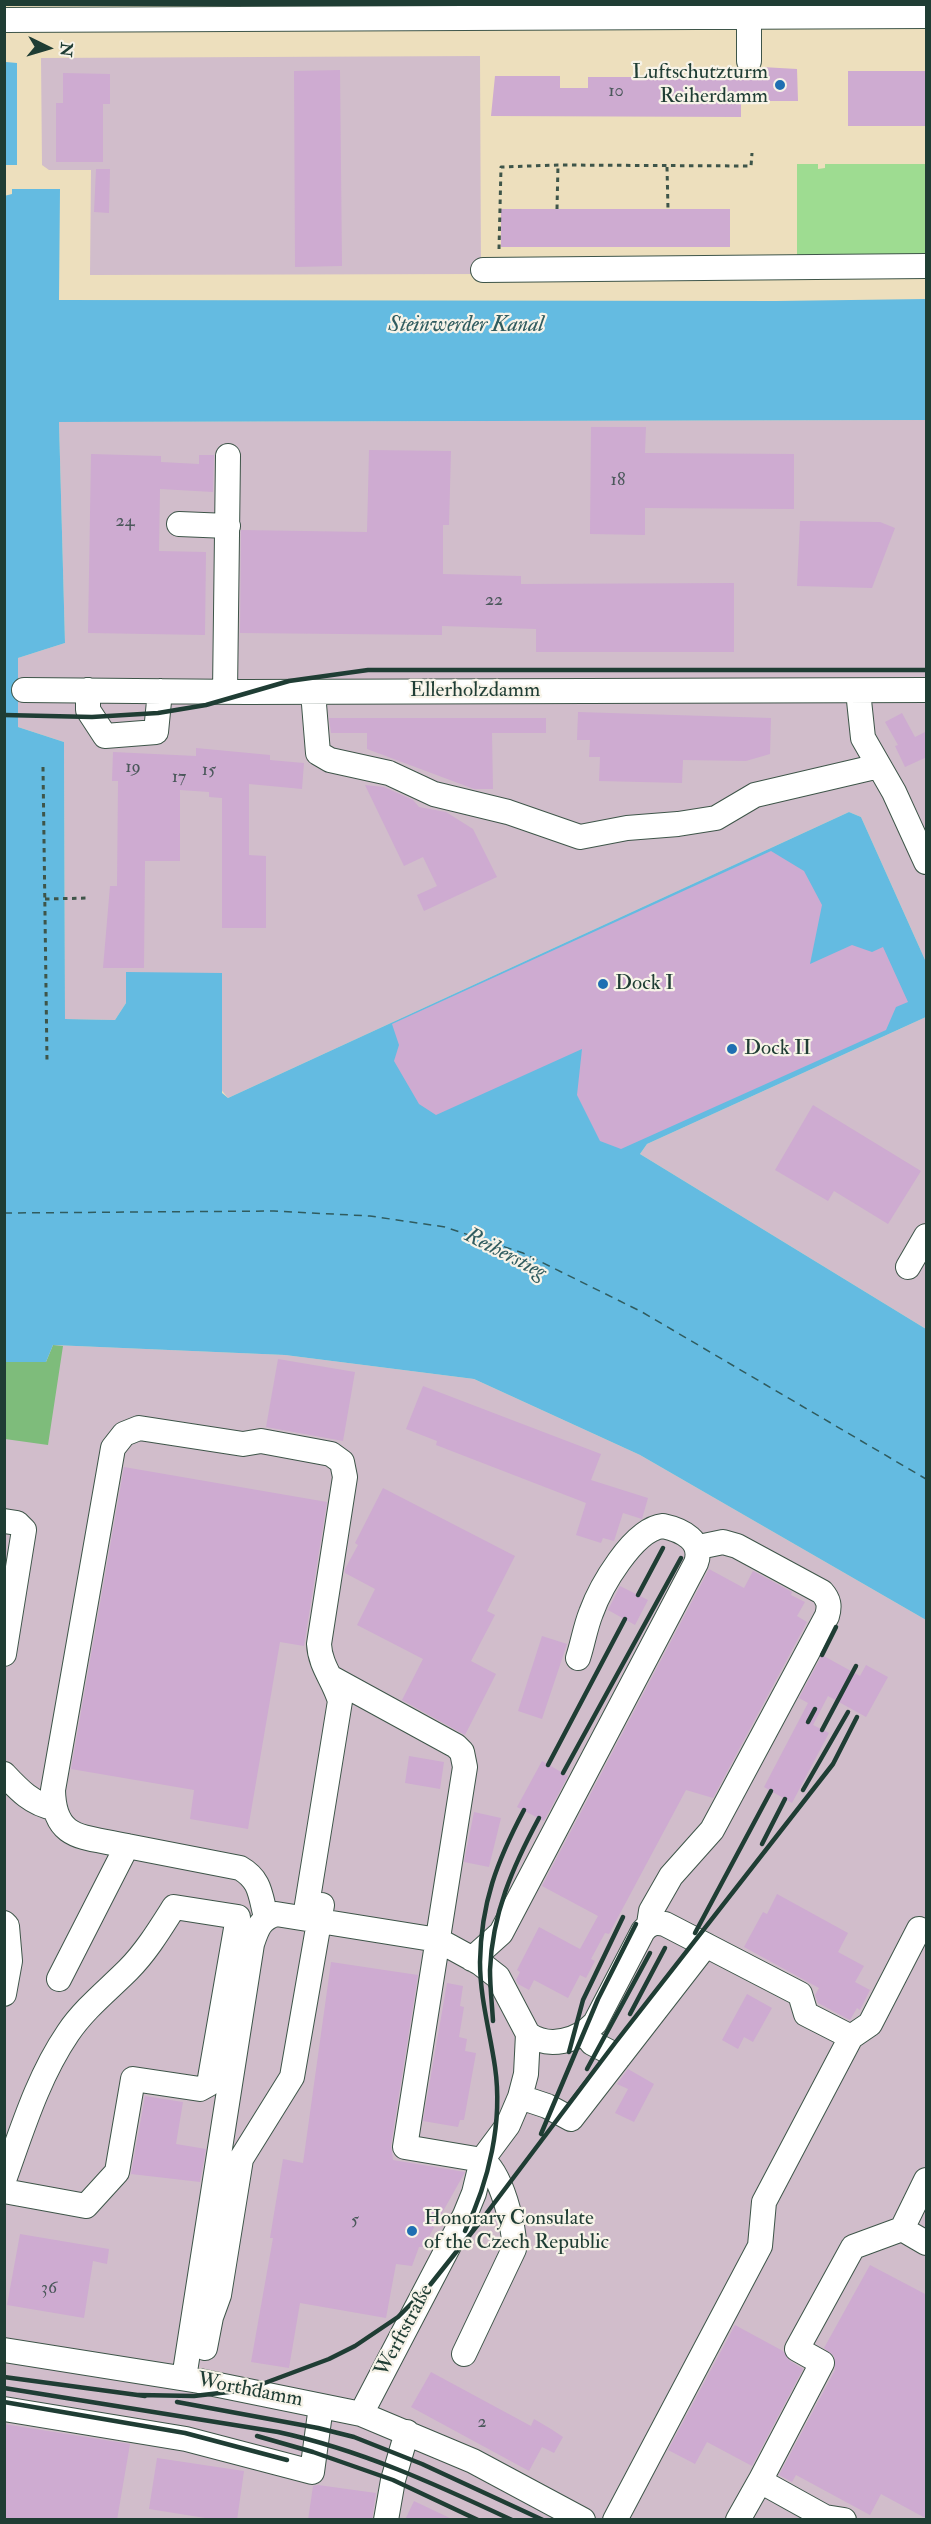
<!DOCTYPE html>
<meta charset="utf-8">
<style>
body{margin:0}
#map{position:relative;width:931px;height:2524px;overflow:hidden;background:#eddfbd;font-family:"IM FELL Double Pica",serif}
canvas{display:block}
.frame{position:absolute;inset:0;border:6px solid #1f3d34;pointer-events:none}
.north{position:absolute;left:18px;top:18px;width:60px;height:60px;-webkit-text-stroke:4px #f7f3e8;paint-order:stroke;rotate:95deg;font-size:16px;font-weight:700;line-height:24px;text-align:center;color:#1f3d34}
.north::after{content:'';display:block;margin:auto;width:21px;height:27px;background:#1f3d34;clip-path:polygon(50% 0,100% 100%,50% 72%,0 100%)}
</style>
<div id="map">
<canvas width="931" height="2524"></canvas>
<div class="frame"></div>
<div class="north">N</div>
</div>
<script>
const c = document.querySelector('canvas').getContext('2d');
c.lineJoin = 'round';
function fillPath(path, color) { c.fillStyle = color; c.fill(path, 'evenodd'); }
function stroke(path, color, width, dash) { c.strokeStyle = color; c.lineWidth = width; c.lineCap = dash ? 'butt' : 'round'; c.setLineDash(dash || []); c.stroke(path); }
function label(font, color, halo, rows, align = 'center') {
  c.font = font + ' "IM FELL Double Pica",serif'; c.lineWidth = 4.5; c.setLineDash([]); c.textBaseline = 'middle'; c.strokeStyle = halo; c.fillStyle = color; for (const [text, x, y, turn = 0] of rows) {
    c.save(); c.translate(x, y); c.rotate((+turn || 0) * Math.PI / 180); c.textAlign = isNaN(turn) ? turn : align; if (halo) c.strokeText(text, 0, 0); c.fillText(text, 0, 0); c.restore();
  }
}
fillPath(new Path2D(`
 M480,56L481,274L90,275L91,170H49L42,165L41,58Z
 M926,420V962L861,817L849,812L228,1098L126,973V1003L115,1020L65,1019L64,742L18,727V658L65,643L59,422Z
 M926,1017V1329L640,1154L647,1144Z
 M53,1345L285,1355L474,1379L640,1455L926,1620V2519L5,2520V1362H46Z`), '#d1bdcb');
fillPath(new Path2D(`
 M797,164H818V169L825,168V164H926V263H797Z`), '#9edc91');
fillPath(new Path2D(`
 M53,1345L63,1346L48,1445L5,1439L4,1362H46Z`), '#7ebc7b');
fillPath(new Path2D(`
 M6,4V62L17,63V165H5Z
 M12,189H60L59,300L776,301L926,299V420L59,422L65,643L18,658V727L64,742L65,1019L115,1020L126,1003V972L222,973V1093L228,1098L849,812L861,817L926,962V1017L647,1144L640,1154L926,1329V1620L640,1455L474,1379L285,1355L53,1345L46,1362H5L4,196L12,194Z`), '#64bbe1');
stroke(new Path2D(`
 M4,1213L274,1211L370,1216L445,1227L523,1253L642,1312L926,1479`), '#305c5f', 1.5, [8, 6]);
fillPath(new Path2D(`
 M762,67L797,69L798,101H741V117L491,116L495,76H560V88H588V77H762Z
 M340,70L342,266L295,267L294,71Z
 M848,71H927V126H848Z
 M63,73L110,74V104H103V162H56V103H63Z
 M96,169H110L109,213L94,212Z
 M501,209H730V247H501Z
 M591,427H646L645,453L794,454V509L645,508V535L590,534Z
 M369,450L451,451L449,525H443V574L521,576V584L734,583V652H536V629L442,626V635L240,633L241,530L367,532Z
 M91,454L161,456V462L199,464V455H214L213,492L160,489L159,551L206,552L205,635L88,633Z
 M800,521L880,522L895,528L872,588L797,586Z
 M578,712L771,718L770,754L746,761L683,760L682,783L599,781L600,757H589L590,740H577Z
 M902,713L915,737L927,731V757L905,767L895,746L898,745L885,722Z
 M329,718H546V733H492L493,789H474L367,749V733H331Z
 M196,748L270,755V760L304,763L302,789L249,784V855L266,856V928H222V798L209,797V792L180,790V861H145L144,968H103L110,886H117L118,781H112L113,752L196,756Z
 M365,785L384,787L413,800L419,807L446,812L473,829L497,877L424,911L417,895L437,886L423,857L404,866Z
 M771,851L804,871L822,905L810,964L852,945L872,952L883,947L908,1002L896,1007L886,1030L621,1149L600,1141L577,1095L582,1049L436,1115L419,1104L394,1061L399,1045L392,1024Z
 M813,1105L921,1171L888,1224L834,1191L828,1201L775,1170Z
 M278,1359L355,1372L343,1441L266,1427Z
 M423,1386L601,1454L591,1480L648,1498L642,1519L623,1513L614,1541L603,1538L601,1543L576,1535L586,1503L436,1445L437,1441L406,1429Z
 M124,1467L327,1502L304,1646L280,1642L248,1829L190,1819L194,1790L71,1769Z
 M383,1488L515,1556L487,1611L495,1615L471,1661L496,1674L465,1735L402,1700L423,1659L357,1625L375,1589L345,1573V1569L358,1545L355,1543Z
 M709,1569L744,1588L753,1571L792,1592L791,1595L805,1602L797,1616L807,1622L713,1798L686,1790L609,1934L605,1933L591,1959L595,1961L586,1978L580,1975L568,1998L534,1980L529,1990L518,1984L516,1980L520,1972L517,1970L539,1927L580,1949L598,1916L542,1886Z
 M620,1586L648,1600L635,1625L608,1610Z
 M542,1636L567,1644L542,1719L518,1711Z
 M822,1655L860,1676L866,1665L888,1677L866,1717L828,1696L813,1725L829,1733L792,1803L764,1787L808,1703L799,1698Z
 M409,1756L444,1762L440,1789L405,1783Z
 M542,1761L568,1776L544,1821L517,1807Z
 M474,1812L501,1818L489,1867L464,1862Z
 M777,1894L848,1933L838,1952L864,1966L855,1982L870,1990L860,2010L857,2008L850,2020L818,2003L815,1995L819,1988L744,1947L763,1912L767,1914Z
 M331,1962L418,1975L391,2145L393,2160L465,2172L423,2247H419L412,2266L396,2264L386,2318L300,2303L289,2368L251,2362L273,2238H270L283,2159L303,2163Z
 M447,1983L463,1986L460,2006L464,2007L459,2037L467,2039L465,2051L476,2053L464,2120H460L458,2127L423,2121Z
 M747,1994L772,2008L753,2042L744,2037L738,2049L722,2040Z
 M628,2069L654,2084L634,2122L615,2113L628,2089L617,2084Z
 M145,2096L183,2102L176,2144L206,2149L200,2182L131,2174Z
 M20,2234L109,2249L107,2264L93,2261L84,2318L7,2305Z
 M870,2265L927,2295V2519L881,2494L870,2515L796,2475L792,2482L779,2475L835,2370L834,2356L824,2348Z
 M735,2325L783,2351L790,2361L803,2369L752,2466L707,2442L695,2464L668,2450Z
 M431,2372L531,2426L534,2419L551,2429L563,2437L554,2453L542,2447L529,2471L411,2407Z
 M4,2424L130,2444L117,2520H4Z
 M157,2458L244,2471L237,2520H218L149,2509Z
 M318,2485L376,2493L372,2520H308L313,2486Z
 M414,2501L454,2520H405Z`), '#ceabd1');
const minor = new Path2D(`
 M4,20L926,16
 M749,61V18
 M483,270L926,266
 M179,524L228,526
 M24,690L246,692L926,690
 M88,690V710L105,736L156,732L160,691
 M858,691L863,738L894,792L926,862
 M225,692L228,456
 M313,692L318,753L330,760L389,773L434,794L508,812L580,837L627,828L678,824L716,818L755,795L879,766
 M908,1267L926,1236
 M4,1521L17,1523L24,1530L4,1654
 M330,1677L456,1746L462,1752L465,1767L405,2147L482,2160C501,2172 515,2227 514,2249L464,2354
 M4,1774C19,1790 32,1804 54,1808
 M127,1846C85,1836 54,1842 53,1790L113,1448L124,1434L139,1428L243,1444L261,1441L331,1454L342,1462L345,1477L319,1644C320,1666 334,1680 340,1701L305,1917
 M4,1923L7,1926L10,1961L4,1994
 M649,1924L651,1911L671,1876L712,1830L827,1616C830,1606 829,1600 822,1592L737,1546L723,1542L699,1547
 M472,1959L501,1933L696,1563C704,1541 682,1530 663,1526C633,1529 600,1588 591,1613C585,1628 583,1643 578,1658
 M59,1979L127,1846L240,1868C261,1880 260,1895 266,1917
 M584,2032L592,2043L619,2057
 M528,2034C549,2049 578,2041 595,2023L643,1931C650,1923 655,1922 665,1924L800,1994L806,2014L851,2037
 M520,2097L547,2106L571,2119L706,1945
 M4,2180C22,2130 38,2077 68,2033C84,2009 108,1990 128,1970C146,1952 160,1929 174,1907L238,1917L209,2084L200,2089L133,2079L117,2172L86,2206L4,2191
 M926,2180L902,2229L926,2243
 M205,2348L211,2317L219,2295L241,2159L292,2077L322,1905
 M4,2350L199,2381L361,2414L473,2461L583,2520
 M184,2378L252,1944C257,1929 260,1919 276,1914L438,1940L480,1963L498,1977L528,2034L526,2074L520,2097L508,2125L482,2160L474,2193L465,2215L361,2414
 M4,2409L186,2439L312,2472L321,2406
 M386,2520L393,2480L407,2432
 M615,2520L760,2246L764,2202L851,2037L870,2024L919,1929
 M738,2520L760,2481
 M844,2520L825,2517L760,2481L822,2363L797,2349L853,2247L902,2229`);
stroke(minor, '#3e5549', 26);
stroke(new Path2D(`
 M667,167L668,209
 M557,209L558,165
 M499,249L501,167L558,165L751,166L752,153
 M43,767L47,1061
 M45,899L89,898`), '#3e5549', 3, [4.5, 4.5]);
stroke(minor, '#fff', 24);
stroke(new Path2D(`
 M4,715L92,717L158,713L206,705L289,681L368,670H926
 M638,1595L663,1548
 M822,1655L836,1627
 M808,1722L815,1709
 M822,1730L856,1666
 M548,1765L625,1619
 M563,1773L681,1558
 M803,1790L848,1712
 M762,1844L785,1799
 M695,1933L771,1791
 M630,2014L665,1948
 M493,2021C492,2004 490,1987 490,1970C492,1914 513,1866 539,1818
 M569,2052L583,2000L623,1917
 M587,2069L650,1953
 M541,2134L598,1999L636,1924
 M465,2231C489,2181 503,2122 495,2067C490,2032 480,1998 480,1962C481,1903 497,1861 524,1810
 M4,2377L145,2396
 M4,2388L278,2432C361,2450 435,2484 512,2520
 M139,2395L194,2396L246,2390L329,2359L355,2346L398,2317L430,2285L480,2222L615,2043L833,1764L857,1717
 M4,2402L185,2433L287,2460
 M177,2402L318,2428L354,2437L422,2464L543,2520
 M257,2436L313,2452L393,2480L478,2520`), '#1f3d34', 4.5);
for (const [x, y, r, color] of [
 [780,85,6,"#1f6fb2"],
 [603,984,6,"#1f6fb2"],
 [732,1049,6,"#1f6fb2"],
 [412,2231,6,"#1f6fb2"]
]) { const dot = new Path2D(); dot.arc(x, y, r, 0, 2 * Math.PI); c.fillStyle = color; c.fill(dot); stroke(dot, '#f7f3e8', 2); }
label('18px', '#4b585b', null, [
 ["10",616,92],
 ["18",618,481],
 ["24",125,522],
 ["22",494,601],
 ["19",133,768],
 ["15",209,771],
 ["17",179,778],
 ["5",355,2221],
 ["36",49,2289],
 ["2",482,2423]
]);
label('21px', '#1f3d34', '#f7f3e8', [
 ["Luftschutzturm",768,73,"right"],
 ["Reiherdamm",768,97,"right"],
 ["Dock I",615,984],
 ["Dock II",744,1049],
 ["Honorary Consulate",424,2219],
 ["of the Czech Republic",424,2243]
], 'left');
label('21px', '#1f3d34', '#f7f3e8', [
 ["Ellerholzdamm",475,691],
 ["Werftstraße",405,2331,-62],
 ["Worthdamm",250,2391,11]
]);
label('italic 22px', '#305c5f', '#f7f3e8', [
 ["Steinwerder Kanal",466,326],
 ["Reiherstieg",505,1255,27]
]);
</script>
